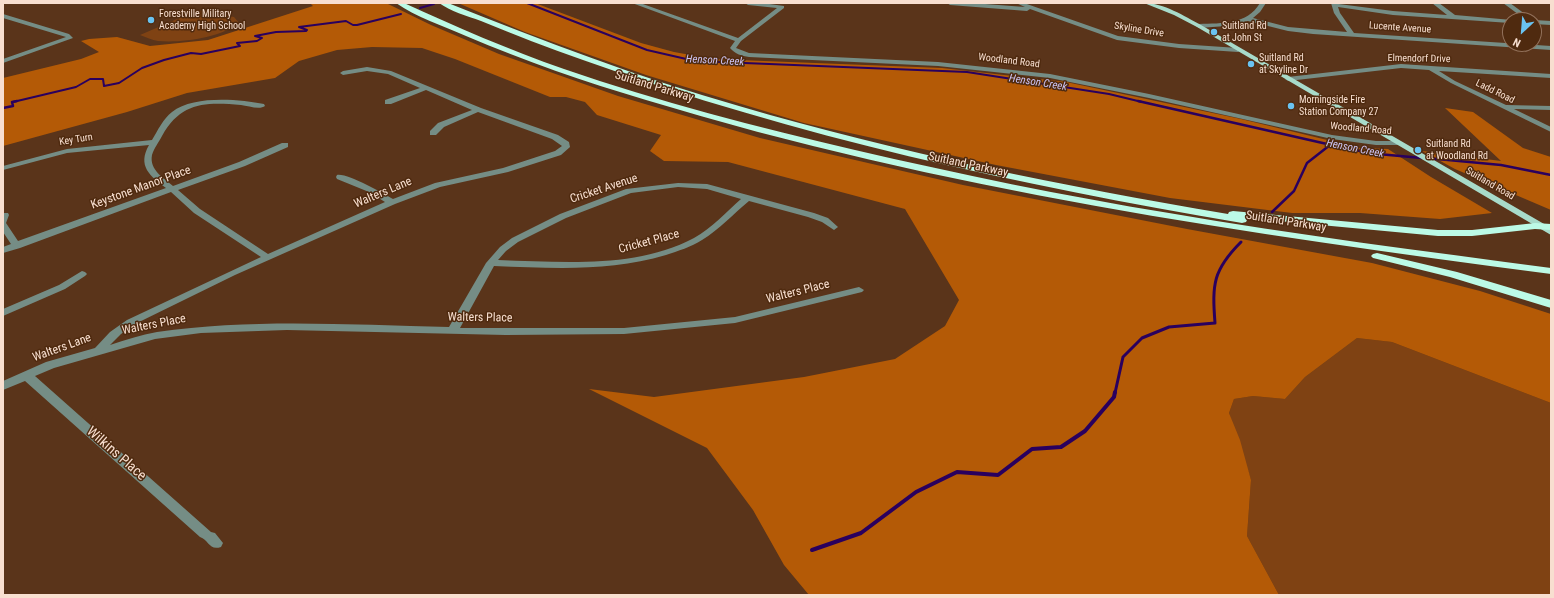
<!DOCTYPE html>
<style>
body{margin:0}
#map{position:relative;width:1554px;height:598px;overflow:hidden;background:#5a341a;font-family:"Roboto Condensed",sans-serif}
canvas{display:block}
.frame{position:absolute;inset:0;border:4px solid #f8dfd0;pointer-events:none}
.north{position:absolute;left:1502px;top:12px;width:40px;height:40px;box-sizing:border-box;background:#4f2a0f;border:1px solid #93725c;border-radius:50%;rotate:206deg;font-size:11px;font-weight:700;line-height:16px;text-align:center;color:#f8dfd0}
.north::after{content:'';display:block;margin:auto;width:14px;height:18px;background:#6ac3f1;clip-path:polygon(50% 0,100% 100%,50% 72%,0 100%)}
</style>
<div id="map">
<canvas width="1554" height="598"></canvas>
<div class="frame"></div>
<div class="north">N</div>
</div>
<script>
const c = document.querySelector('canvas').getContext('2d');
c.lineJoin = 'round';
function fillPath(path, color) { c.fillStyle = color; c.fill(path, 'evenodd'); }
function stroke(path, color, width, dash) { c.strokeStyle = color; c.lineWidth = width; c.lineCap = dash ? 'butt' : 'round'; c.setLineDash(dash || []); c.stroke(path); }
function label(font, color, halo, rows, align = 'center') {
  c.font = font + ' "Roboto Condensed",sans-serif'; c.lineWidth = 3; c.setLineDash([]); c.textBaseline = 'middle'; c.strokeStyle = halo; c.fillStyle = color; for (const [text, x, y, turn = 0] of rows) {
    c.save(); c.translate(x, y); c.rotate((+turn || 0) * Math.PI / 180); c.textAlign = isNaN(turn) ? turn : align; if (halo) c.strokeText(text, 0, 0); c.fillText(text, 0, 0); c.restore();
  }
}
fillPath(new Path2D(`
 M202,11L234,17L239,23C220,38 182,43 158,41C152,40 146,37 140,35L191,13Z
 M1357,338L1392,342L1551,403V595H1279L1247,536L1251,480L1229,413L1234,399L1253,396L1285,399L1305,377Z`), '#7f4213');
fillPath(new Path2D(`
 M310,3H386L431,25L499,54L618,96L760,138L963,185L1187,229L1372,263L1480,291L1551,314V403L1392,342L1357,338L1305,377L1285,399L1253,396L1234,399L1229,413L1240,440L1251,480L1247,536L1279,595H809L784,565L753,510L707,448L589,389L654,397L804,377L895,359L945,326L959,300L905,209L728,162L664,161L650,151L661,135L597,115L585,102L566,97H550L455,59L422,48L372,47L337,50L299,61L275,78L187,93L127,112L3,146V78L81,59L99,52L81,41L89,39L117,37L150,46L208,40L313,6Z
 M458,3H535L641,43L674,52L713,59L942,68L1066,82L1241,119L1360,148L1388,149L1431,177L1492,213L1440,219L1360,213H1292L1170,198L996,165L804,123L646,75L525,32Z
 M1445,108L1473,112L1523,148L1551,157V210L1455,169L1422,151L1501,161Z`), '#b45a06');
stroke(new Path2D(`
 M527,3L647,50L695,61L967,72L1109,94L1142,102
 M420,8L434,4
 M13,102L76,87L90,79H103L104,86L119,83L142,68L164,60L191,53L201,54L240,46L237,43L257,41L262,38L255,36L276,32L306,31L307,30L299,27L346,21L353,25H357L401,14`), '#2a005e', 2);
stroke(new Path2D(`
 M1138,101L1349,149L1378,154L1422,158
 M3,108L13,106L12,102L17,101
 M1427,158L1501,165L1551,175
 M1272,212L1294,191L1307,163L1330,145`), '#2a005e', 2.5);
stroke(new Path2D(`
 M1115,393L1123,357L1142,338L1169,327L1215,323C1212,284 1213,270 1241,242`), '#2a005e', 3);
stroke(new Path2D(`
 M812,550L861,533L916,492L957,472L998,475L1032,449L1061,447L1085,431L1114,397L1115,392`), '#2a005e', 4);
fillPath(new Path2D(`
 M632,3H640L738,38L777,8L748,5L745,3H762L784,6V8L741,41L736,48L749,53L938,62L1050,74L1149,94L1332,135L1376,141H1397L1401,143L1397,145H1376L1332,139L1149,98L1050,78L938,66L749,57C742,56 735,54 730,48L735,41Z
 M947,3H972L1025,7L1016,3H1024L1118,36L1179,44L1238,48L1241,50L1238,52L1179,48L1117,40L1030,9L1027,11L950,5Z
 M1260,3H1266L1260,12L1253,18L1288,27L1347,32L1334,13L1331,3L1393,11L1447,15L1432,3H1439L1455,15L1512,20H1510V23L1393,15L1338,7L1340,13L1354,33L1551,46V50L1313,34L1288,31L1248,21L1226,26L1199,28L1196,26L1199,24C1222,23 1247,25 1260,3Z
 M1503,3H1510L1533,20H1526Z
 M3,14L69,34L73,38L3,63V59L66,37L3,18Z
 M1534,20L1551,21V25L1534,24Z
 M1401,64L1551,74V78L1439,71L1455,81L1506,105L1551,106V110L1514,109L1551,127V132L1451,83L1429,70L1401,68L1288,81L1285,79L1288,77Z
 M367,67L391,71L481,108L558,135L569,142L570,147L561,155L508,172L440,187L395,204L235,275L135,324L121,334L110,345C125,340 141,335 157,332C253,318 352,325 449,327L486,263L500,247L512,238L560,214L626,189L678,183L707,184L814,213L828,218L838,227L834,230L822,222L808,217L749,201C733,214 720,229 702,240C691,247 678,251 666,255C610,272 552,268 494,266L460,328H624L735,317L859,287L864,290L862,292L735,323L624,334L506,335L287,330L201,333L155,339L54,368L35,376L211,532L215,533L223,543L221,547C209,551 209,540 200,537L25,381L3,390V381L46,362L95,348L110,332L127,320L261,257L194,213L171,192L20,248L3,253V247L11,244L3,232V213H8L9,215L6,223L18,241L166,188C150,176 137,166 149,145L67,153L3,170V166L67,149L152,140C158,130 163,119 172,112C193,95 239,99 264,104L265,106C260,110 248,106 241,105C205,102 181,102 162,136C159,142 154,148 152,155C149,170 164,178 173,186L239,162L282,143H288V147L245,166L178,190L200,209L268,254L385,202L369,192L337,179L336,177L337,175C348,173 382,193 393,199L435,183L503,168L555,151L562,146L552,139L478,112L444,127L436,135H430V131L438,123L472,110L426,90L391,104H385V100L420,88L388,74L367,71L343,75L340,73L343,71ZM678,187L707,189L741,199C726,212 712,228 694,238C636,269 562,262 498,260L506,251L518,242L566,218L631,193Z
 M82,271L85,272L87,274L85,276L65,289L3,316V309L59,285Z`), '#758d85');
fillPath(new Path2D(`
 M1144,3C1164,3 1184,16 1201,25L1551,228V235L1197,27L1174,15Z`), '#a8dbca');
fillPath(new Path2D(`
 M396,3H404C457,27 509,50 564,69C659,102 757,127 855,150C959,174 1064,196 1169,213C1296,235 1424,251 1551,268V274C1246,234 941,190 646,100C585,82 525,61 466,36C443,26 416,17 396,3Z
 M439,3H448C544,41 640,78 739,106C900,153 1063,186 1228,214L1229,212L1233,211L1438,230H1472L1535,223L1551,224V230L1535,229L1472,236H1438L1246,218L1247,220L1246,222L1242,223C1018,185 797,137 583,60C548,48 515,35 481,21C467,16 450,11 439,3Z
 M1377,253L1457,272L1551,300V308L1450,277L1373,258L1371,256L1373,254Z`), '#bcfae6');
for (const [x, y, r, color] of [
 [151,20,4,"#6ac3f1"],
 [1214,32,4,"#6ac3f1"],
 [1251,64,4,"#6ac3f1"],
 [1291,106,4,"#6ac3f1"],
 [1418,150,4,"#6ac3f1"]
]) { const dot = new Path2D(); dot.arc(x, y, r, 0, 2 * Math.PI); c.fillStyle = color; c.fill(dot); stroke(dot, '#4f2a0f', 1.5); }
label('10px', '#f8dfd0', '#4f2a0f', [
 ["Forestville Military",159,14],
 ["Academy High School",159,26],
 ["Suitland Rd",1222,26],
 ["at John St",1222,38],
 ["Suitland Rd",1259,58],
 ["at Skyline Dr",1259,70],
 ["Morningside Fire",1299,100],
 ["Station Company 27",1299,112],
 ["Suitland Rd",1426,144],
 ["at Woodland Rd",1426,156]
], 'left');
label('10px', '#f8dfd0', '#4f2a0f', [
 ["Lucente Avenue",1400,28,4],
 ["Skyline Drive",1139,30,9],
 ["Elmendorf Drive",1419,59,1],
 ["Woodland Road",1009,61,7],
 ["Ladd Road",1495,92,26],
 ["Woodland Road",1361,129,5],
 ["Key Turn",76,140,-9],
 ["Suitland Road",1490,184,30]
]);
label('italic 11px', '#cdc4f5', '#4f2a0f', [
 ["Henson Creek",715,61,3],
 ["Henson Creek",1038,83,9],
 ["Henson Creek",1355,149,11]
]);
label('12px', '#f8dfd0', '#4f2a0f', [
 ["Suitland Parkway",654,87,17],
 ["Suitland Parkway",968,165,12],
 ["Keystone Manor Place",141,188,-20],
 ["Cricket Avenue",604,189,-18],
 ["Walters Lane",383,193,-23],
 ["Suitland Parkway",1286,222,9],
 ["Cricket Place",649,242,-15],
 ["Walters Place",798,292,-14],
 ["Walters Place",480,318,1],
 ["Walters Place",154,325,-11],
 ["Walters Lane",62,348,-20]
]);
label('14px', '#f8dfd0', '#4f2a0f', [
 ["Wilkins Place",116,454,41]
]);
</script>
